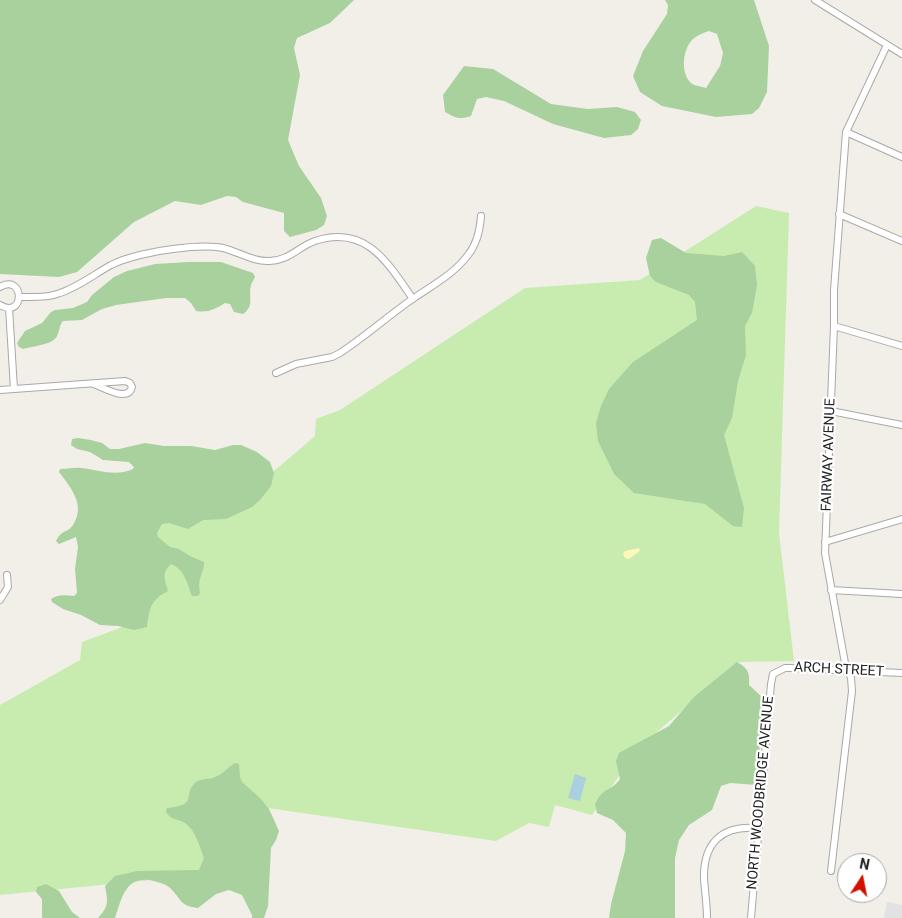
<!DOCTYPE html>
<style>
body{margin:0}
#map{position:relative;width:902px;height:918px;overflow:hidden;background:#f2efe9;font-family:Roboto,sans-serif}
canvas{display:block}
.north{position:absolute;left:837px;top:853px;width:50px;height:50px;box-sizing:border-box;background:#fff;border:1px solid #a7a7a7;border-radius:50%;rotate:11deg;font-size:14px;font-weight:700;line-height:20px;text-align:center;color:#222}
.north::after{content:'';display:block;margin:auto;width:18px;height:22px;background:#d31000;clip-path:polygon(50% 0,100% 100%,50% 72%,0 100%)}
</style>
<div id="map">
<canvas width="902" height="918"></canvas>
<div class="north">N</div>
</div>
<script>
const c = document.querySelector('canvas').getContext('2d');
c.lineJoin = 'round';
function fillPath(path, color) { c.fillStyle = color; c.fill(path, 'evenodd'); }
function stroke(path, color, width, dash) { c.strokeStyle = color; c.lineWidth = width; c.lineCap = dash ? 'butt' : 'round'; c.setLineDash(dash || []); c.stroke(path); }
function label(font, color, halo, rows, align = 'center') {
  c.font = font + ' Roboto,sans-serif'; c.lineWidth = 4.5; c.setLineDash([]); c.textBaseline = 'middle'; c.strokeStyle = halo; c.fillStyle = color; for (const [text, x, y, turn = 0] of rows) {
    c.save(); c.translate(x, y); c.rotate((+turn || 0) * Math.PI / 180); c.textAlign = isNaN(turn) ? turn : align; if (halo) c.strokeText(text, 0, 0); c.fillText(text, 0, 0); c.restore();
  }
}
fillPath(new Path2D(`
 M756,206L789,213L779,533L794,661L739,662L638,748L592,815L555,805L549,827L529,823L496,841L226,802L212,874L0,895V705L80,660L82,642L144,619L150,513L273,472L315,436L316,419L340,410L525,288L640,280Z`), '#c8ebb0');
fillPath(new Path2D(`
 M0,0H354L330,23L297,38L294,48L300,75L288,140L299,166L321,198L327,216L324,225L316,230L290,237L284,231V213L243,202L236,197L227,196L201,205L175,201L134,222L77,272L59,277L0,274Z
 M665,0H754L769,46L767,92L759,108L752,114L716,117L662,106L640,92L633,76L643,51L667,14L668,5ZM709,31L717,34L723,53L720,66L706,88C703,87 698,86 694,85C681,78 682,55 689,44C693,37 702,33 709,31Z
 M464,66L493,69L551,104L588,109L617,107L635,112L641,120L638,129L631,135L604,138L553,124L504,101L486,97L477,99L471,116C460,120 455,118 445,112L443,95Z
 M661,238L686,253L724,256L742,252L755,266L757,285L752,313L745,326L746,355L738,381L732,418L724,435L744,508L742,527L733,526L705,504L634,493L614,474L598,441L596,423L601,406L609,389L633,362L697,320L695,302L689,295L656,282L650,276L646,258L652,240Z
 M188,262H221L253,273L255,277C254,280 252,282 251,285C248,296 255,306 243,314L234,312L230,304L225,303C216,309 208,313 196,311L191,303L185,298H166L116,305L102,309L82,320L63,321C59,326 60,330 57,336C53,345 33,346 23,349L19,347L17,343L25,331L42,323L51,312L55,310L73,308L87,302L92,295L114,277L127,271L155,264Z
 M78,438L91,440L102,443L110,449H119L145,443L164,446H191L215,450L233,445H241L257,452L270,462L274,473L271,486L260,500L252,507L226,519L203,520L188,529L169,523L162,524L157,533L158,537L170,547L179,549L190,556L204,562C204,575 197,576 200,593L198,596H192C187,583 185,570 171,564C161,573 165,580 168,591C151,600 149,608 147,627L134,630L118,626L100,625L81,615L63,609L52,602L51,599C58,594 66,595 74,596L77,593L75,569L78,547L76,537L59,544L56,541C62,529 68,533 73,525C86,505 71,488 59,472L60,469C67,469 74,467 81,468C99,470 115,477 133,469L134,467L129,462L103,460L90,452L77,449L71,445L72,439Z
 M737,662C748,668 750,673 749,685L763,698L757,785L730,783L721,786L712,810L689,825L679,840L675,858V918H609L611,904L625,851L626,833L613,820L597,813L595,804C604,786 611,792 620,779L616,761L619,753L669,726L694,697Z
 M235,763L239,764L240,777L242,782L260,798L269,809L279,831L276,840L271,848L268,906L264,918H252V915L242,895L229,890L216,894L198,908C180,906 182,900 171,889C167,884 160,883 154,881C126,874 122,897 115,918H98C109,906 108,902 105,886L115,876L137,871L199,870L204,858C200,847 195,828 183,822C176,818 171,820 166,812L167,808C200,805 181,795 196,782C201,778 209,780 215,777C222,775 228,767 235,763Z
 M46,884L59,891L72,912L80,918H42V899L36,892L37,887Z`), '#a9d19e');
fillPath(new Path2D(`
 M639,548L640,551L629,559L625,558L623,554L625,551Z`), '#fff6b9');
fillPath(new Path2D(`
 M887,902L902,905V918H884Z`), '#e2e2e2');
fillPath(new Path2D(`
 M575,774L586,778L580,801L568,798Z`), '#aacfdf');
const street = new Path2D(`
 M815,0L902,54
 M846,132L902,157
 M839,214L902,241
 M0,287C25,273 25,320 0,305
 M19,297C32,297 46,298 57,294C77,288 93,275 111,265C127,257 155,251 173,249C188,247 208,245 223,248C239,252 253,262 270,261C290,260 298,247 315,241C366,224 388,263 413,299
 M9,308L14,389
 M834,326L902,346
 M276,373L296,364L332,357L340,353C366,336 389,315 414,298C433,285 454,274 468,255C477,244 480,230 481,216
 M0,390L125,381L130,383L132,387C128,403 103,387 93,384
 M831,411L902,425
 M825,542L902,519
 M831,590L902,594
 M0,600L8,587L7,575
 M831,871L852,691L851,678L845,663L825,553L834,326V290L846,132L887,45
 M707,918C707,905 705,892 704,879C703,843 722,825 757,828
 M751,918L771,684L773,674L785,668H791L902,673`);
stroke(street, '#a9a9a9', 8);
stroke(street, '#fff', 6);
label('14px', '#222', '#fff', [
 ["FAIRWAY AVENUE",829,455,-88],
 ["ARCH STREET",839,670,3],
 ["NORTH WOODBRIDGE AVENUE",761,793,-85]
]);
</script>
